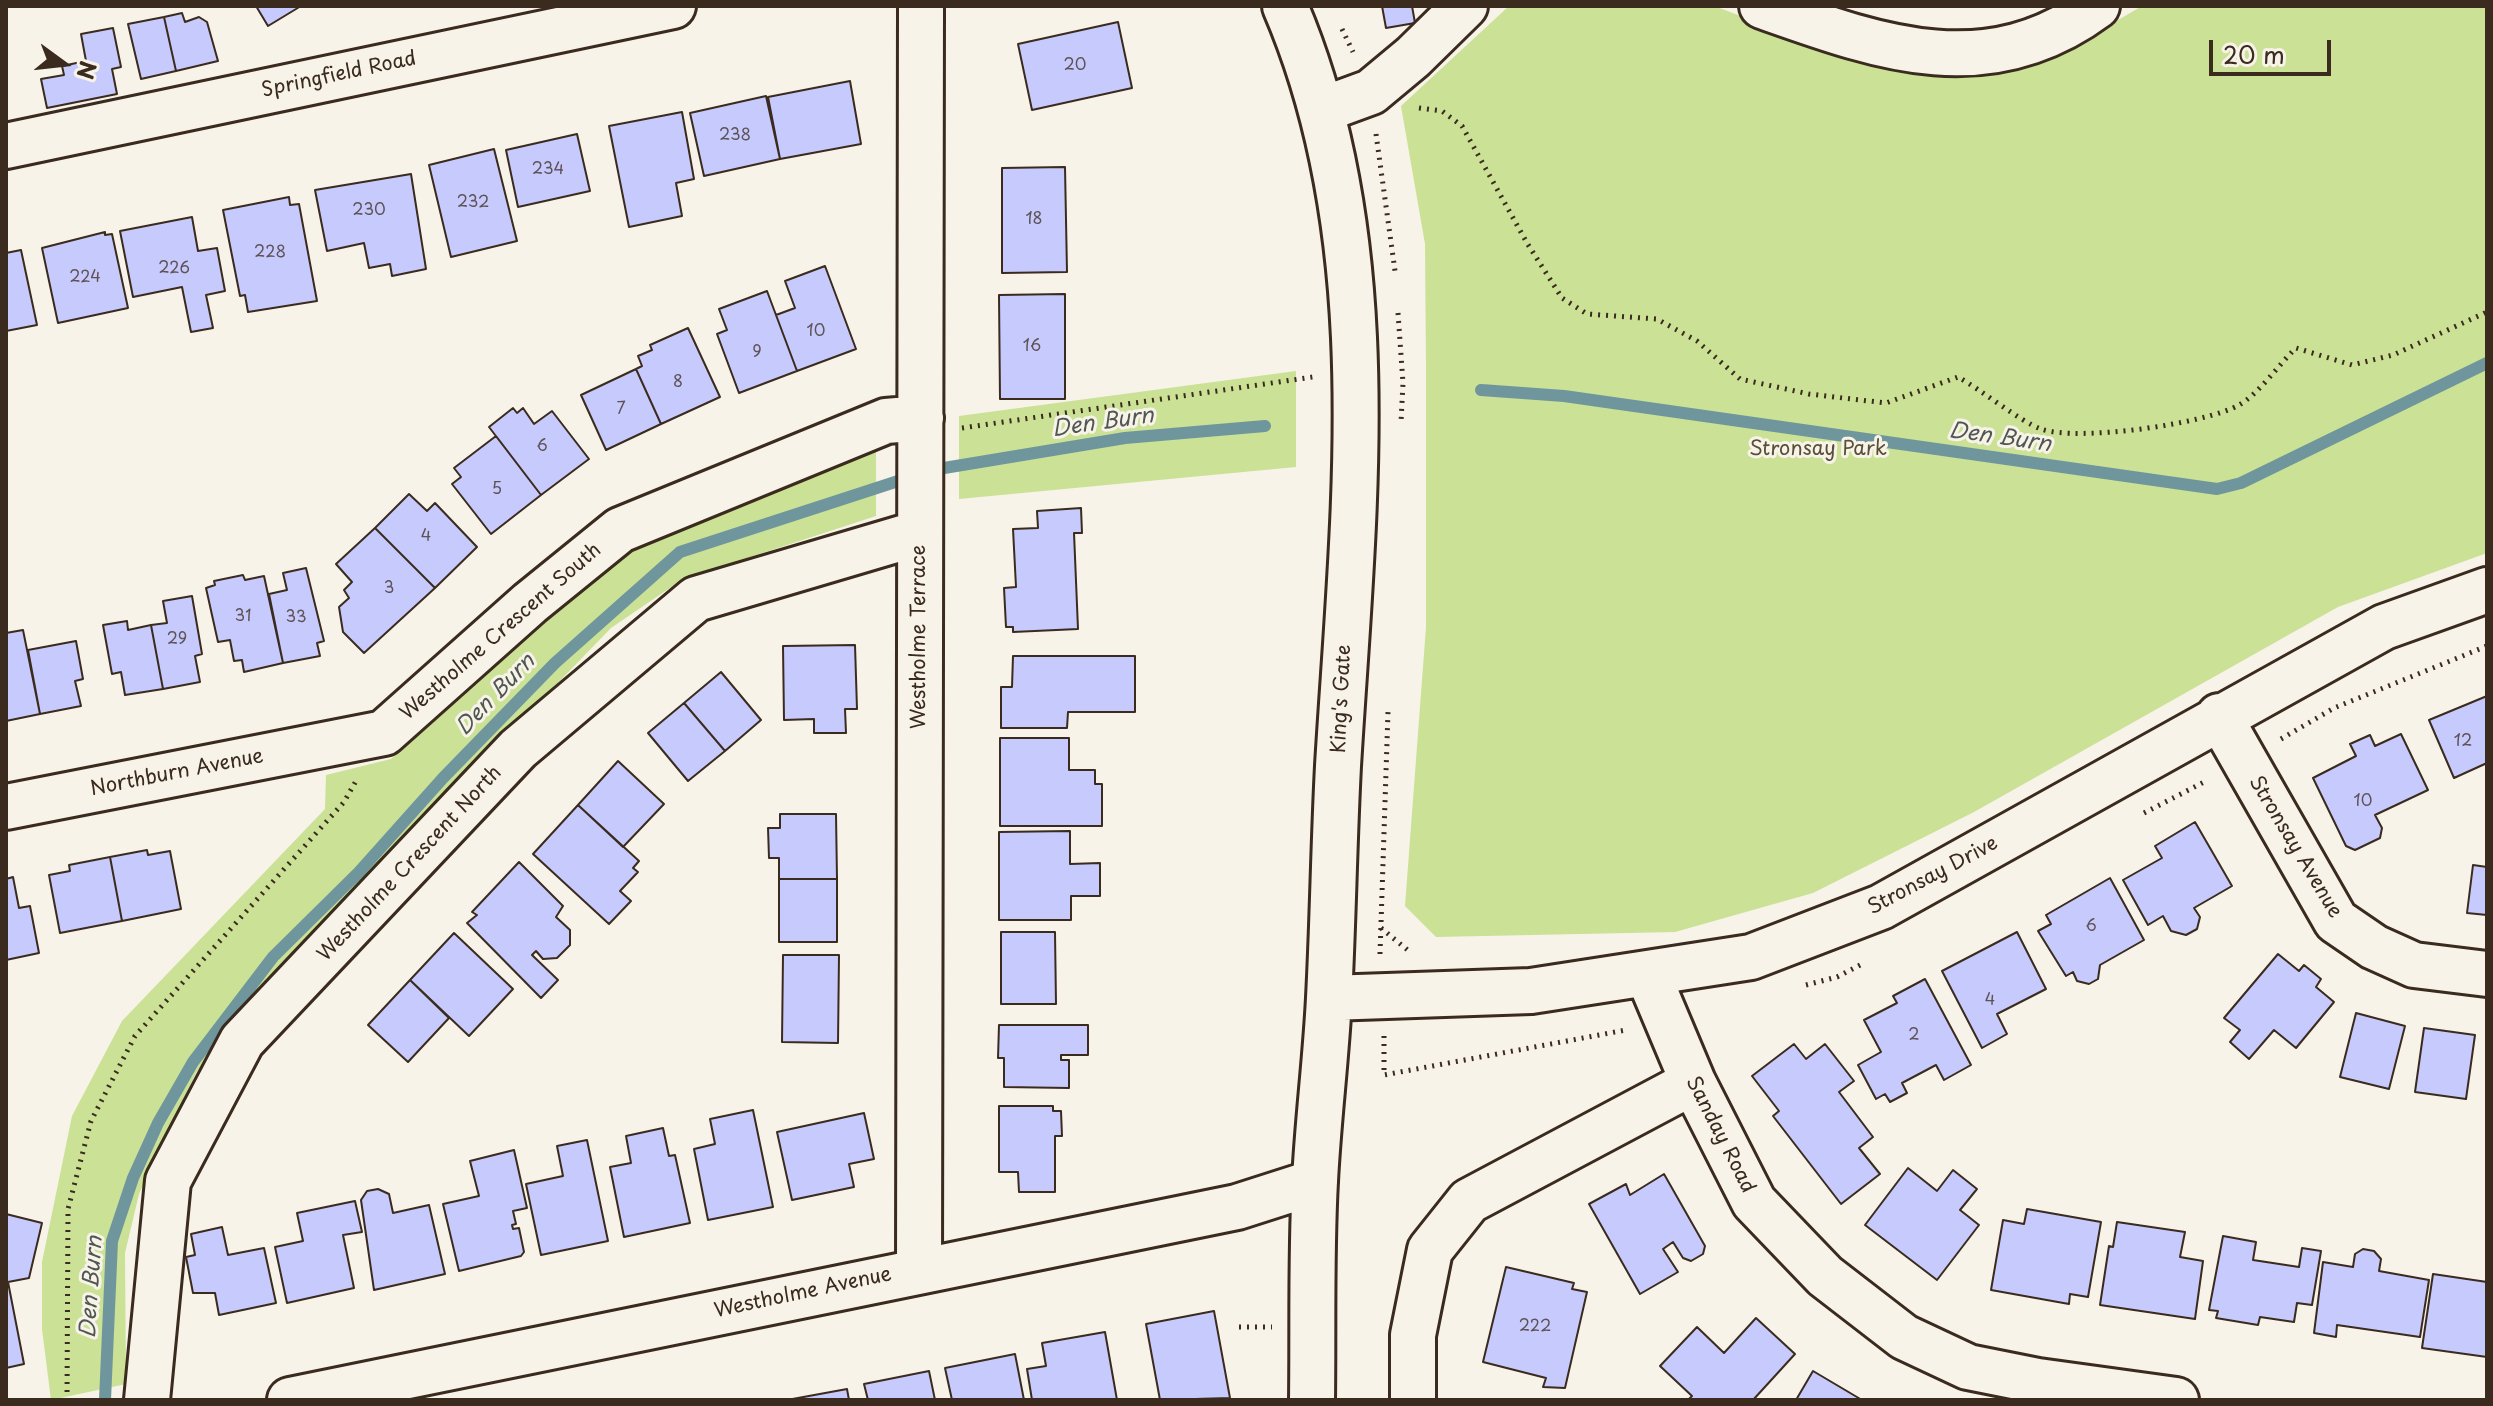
<!DOCTYPE html>
<style>
body{margin:0}
#map{position:relative;width:2493px;height:1406px;overflow:hidden;background:#f7f3e8;font-family:"Playpen Sans",sans-serif}
canvas{display:block}
.frame{position:absolute;inset:0;border:8px solid #3b2a1e;pointer-events:none}
.north{position:absolute;left:24px;top:24px;width:80px;height:80px;-webkit-text-stroke:6px #f7f3e8;paint-order:stroke;rotate:105deg;font-size:22px;font-weight:700;line-height:32px;text-align:center;color:#3b2a1e}
.north::after{content:'';display:block;margin:auto;width:28px;height:36px;background:#3b2a1e;clip-path:polygon(50% 0,100% 100%,50% 72%,0 100%)}
.scale{position:absolute;left:2209px;top:40px;width:122px;height:36px;box-sizing:border-box;border:4px solid #3b2a1e;border-top:0;padding-left:10px;font-size:24px;line-height:28px;white-space:nowrap;color:#3b2a1e;-webkit-text-stroke:6px #f7f3e8;paint-order:stroke}
</style>
<div id="map">
<canvas width="2493" height="1406"></canvas>
<div class="frame"></div>
<div class="north">N</div>
<div class="scale">20 m</div>
</div>
<script>
const c = document.querySelector('canvas').getContext('2d');
c.lineJoin = 'round';
function fillPath(path, color) { c.fillStyle = color; c.fill(path, 'evenodd'); }
function stroke(path, color, width, dash) { c.strokeStyle = color; c.lineWidth = width; c.lineCap = dash ? 'butt' : 'round'; c.setLineDash(dash || []); c.stroke(path); }
function label(font, color, halo, rows, align = 'center') {
  c.font = font + ' "Playpen Sans",sans-serif'; c.lineWidth = 6; c.setLineDash([]); c.textBaseline = 'middle'; c.strokeStyle = halo; c.fillStyle = color; for (const [text, x, y, turn = 0] of rows) {
    c.save(); c.translate(x, y); c.rotate((+turn || 0) * Math.PI / 180); c.textAlign = isNaN(turn) ? turn : align; if (halo) c.strokeText(text, 0, 0); c.fillText(text, 0, 0); c.restore();
  }
}
fillPath(new Path2D(`
 M1509,6H1714L1832,50L1959,77L2065,51L2142,6H2487V553L2338,607L1974,812L1813,893L1675,932L1436,937L1405,906L1426,627V368L1425,244L1401,106Z
 M1296,371V467L959,499V416Z
 M876,448V516L683,579L611,628L261,990L196,1073L139,1194L125,1253L126,1384L51,1400L42,1329V1262L72,1116L122,1021L325,809L326,775L391,759L478,683L558,604L637,540Z`), '#cae196');
stroke(new Path2D(`
 M1481,390L1564,396L2217,489L2241,483L2487,363
 M105,1400L112,1241L133,1178L158,1123L193,1062L273,957L359,872L443,778L555,663L680,552L932,470L1125,438L1265,426`), '#6f969c', 12);
const building = new Path2D(`
 M256,6H301L268,26Z
 M1382,6H1412L1415,23L1386,28Z
 M182,13L185,22L199,17L207,22L218,61L176,71L164,17Z
 M164,17L176,71L141,79L128,24Z
 M1118,22L1132,88L1032,110L1018,44Z
 M113,28L121,67L112,69L117,94L47,108L41,79L64,75L62,66L86,61L81,34Z
 M850,81L861,144L780,159L768,97Z
 M766,96L780,159L704,176L690,113Z
 M682,112L694,179L676,183L682,216L629,227L609,126Z
 M577,134L590,191L518,207L506,150Z
 M494,149L517,241L451,257L429,165Z
 M1065,167L1067,272L1002,273V168Z
 M411,174L426,269L392,276L390,264L369,268L364,243L327,251L315,190Z
 M289,197L290,205L299,204L317,301L248,312L245,295L240,296L223,210Z
 M192,217L198,251L217,248L225,291L206,295L213,328L191,332L182,287L133,297L120,231Z
 M105,232V235L112,234L128,308L58,323L42,248Z
 M21,250L37,325L6,331V253Z
 M825,266L856,349L797,371L776,315L795,308L785,281Z
 M767,291L797,371L739,393L717,334L727,330L719,309Z
 M1065,294V399H1000L999,295Z
 M688,328L720,397L661,424L636,369L642,366L638,356L652,350L650,345Z
 M636,369L661,424L606,450L581,395Z
 M513,408L517,413L523,408L534,424L552,411L589,459L541,495L489,427Z
 M496,436L541,495L491,534L452,484L461,477L454,468Z
 M409,494L427,511L435,503L477,547L435,588L375,528Z
 M1081,508L1082,533H1074L1078,629L1013,632V627H1006L1004,588L1016,587L1013,529L1038,528L1037,511Z
 M375,528L435,588L364,653L343,632L339,607L349,598L344,590L352,582L336,564Z
 M306,568L324,641L317,643L320,656L283,663L269,594L287,590L283,573Z
 M243,575L245,580L264,576L283,663L244,672L242,660L234,661L230,640L218,642L206,588L215,585L214,581Z
 M192,596L202,654L195,656L200,682L163,689L151,625L167,623L163,601Z
 M127,621L128,630L151,625L163,689L125,695L121,672L112,674L103,625Z
 M23,630L40,714L6,721V633Z
 M76,641L83,679L75,681L81,706L40,714L28,650Z
 M855,645L857,709H845L846,733H814V719L784,720L783,646Z
 M1013,656H1135V712H1068L1067,728H1001V687H1012Z
 M721,672L761,720L725,751L684,703Z
 M2487,696V763L2454,778L2429,720Z
 M684,703L725,751L688,781L648,733Z
 M2401,734L2428,790L2375,815L2382,828L2380,838L2355,850L2346,846L2313,778L2356,756L2350,744L2370,735L2375,746Z
 M1000,738H1069V770H1095V784H1102V826H1000Z
 M618,761L664,804L623,847L578,805Z
 M578,805L639,861L633,868L638,872L620,891L631,901L609,924L533,854Z
 M780,814H836L837,879H779V858H769L768,828H780Z
 M2195,822L2232,886L2194,908L2200,917L2197,929L2186,935L2171,931L2163,916L2148,925L2123,880L2162,858L2155,846Z
 M1070,831V864L1100,863V896H1071V920H999V832Z
 M147,850L148,855L170,851L181,909L122,921L110,857Z
 M110,857L122,921L60,933L49,875L70,871L69,865Z
 M519,862L563,906L556,917L570,930V945L557,958L543,959L536,951L532,955L558,980L541,998L467,923L477,915L472,912Z
 M2473,865L2487,867V915L2467,913Z
 M13,877L19,908L30,906L39,953L6,960V879Z
 M2110,878L2144,940L2100,965L2098,979L2089,984L2077,981L2073,972L2066,976L2038,931L2051,924L2046,915Z
 M779,879H837V942H779Z
 M1001,932H1055L1056,1004H1001Z
 M2017,932L2046,989L1997,1014L2007,1034L1982,1048L1942,971Z
 M454,933L513,989L469,1036L410,980Z
 M2278,954L2299,971L2304,965L2321,979L2316,987L2334,1002L2296,1048L2274,1030L2249,1059L2230,1042L2240,1030L2224,1018Z
 M783,955H839L838,1043L782,1042Z
 M1925,979L1971,1065L1944,1080L1936,1065L1902,1083L1907,1093L1890,1102L1885,1094L1876,1099L1858,1065L1881,1052L1864,1020L1897,1003L1893,996Z
 M410,980L449,1018L408,1062L368,1025Z
 M2356,1013L2405,1026L2389,1089L2340,1077Z
 M999,1025H1088V1055H1061V1060H1069V1088L1004,1087V1058H998Z
 M2424,1028L2475,1035L2466,1099L2415,1092Z
 M1794,1044L1806,1059L1825,1044L1854,1081L1839,1092L1873,1137L1859,1148L1880,1174L1841,1204L1773,1116L1779,1111L1752,1076Z
 M999,1106H1053V1111H1061L1062,1136H1055V1192H1019L1018,1172H999Z
 M753,1110L773,1207L708,1220L694,1149L715,1144L710,1119Z
 M864,1113L874,1159L849,1164L854,1187L792,1200L777,1132Z
 M663,1128L669,1156L675,1155L690,1223L624,1237L610,1167L631,1163L626,1136Z
 M587,1140L608,1241L541,1255L526,1184L563,1176L557,1146Z
 M514,1150L527,1208L513,1211L516,1224L512,1225L513,1229L519,1228L524,1252L521,1256L459,1271L443,1204L479,1196L470,1161Z
 M1908,1168L1937,1191L1953,1170L1977,1189L1960,1210L1979,1225L1937,1280L1865,1225Z
 M1664,1174L1705,1246L1703,1254L1691,1261L1683,1258L1673,1242L1663,1249L1678,1272L1640,1294L1589,1204L1626,1184L1630,1195Z
 M378,1189L389,1194L393,1213L429,1205L445,1274L374,1290L361,1200L367,1191Z
 M355,1201L362,1232L343,1235L354,1288L287,1303L275,1247L303,1241L297,1213Z
 M2027,1209L2101,1222L2088,1297L2070,1294L2069,1304L1991,1290L2003,1220L2024,1224Z
 M6,1214L42,1223L29,1278L8,1282L24,1364L6,1368Z
 M2117,1222L2185,1232L2180,1257L2203,1261L2195,1319L2100,1305L2109,1246L2113,1247Z
 M222,1227L228,1255L264,1248L276,1303L219,1315L215,1293H193L186,1257L195,1255L191,1234Z
 M2223,1236L2256,1242L2253,1260L2299,1267L2302,1248L2321,1251L2312,1305L2297,1303L2294,1322L2260,1317L2258,1325L2216,1318L2218,1311L2209,1310Z
 M2363,1249L2374,1251L2381,1259L2379,1271L2429,1280L2420,1337L2337,1325L2336,1337L2314,1333L2323,1262L2353,1267L2355,1254Z
 M1506,1267L1574,1283L1572,1289L1587,1292L1565,1388L1543,1387L1546,1378L1483,1362Z
 M2433,1274L2487,1282V1357L2422,1348Z
 M1214,1311L1230,1398L1160,1400L1146,1324Z
 M1756,1318L1795,1354L1753,1400H1688L1692,1396L1660,1366L1697,1327L1724,1353Z
 M1105,1332L1117,1400H1032L1027,1369L1046,1366L1042,1343Z
 M1015,1354L1024,1400H952L945,1368Z
 M929,1371L935,1400H868L864,1384Z
 M1813,1371L1862,1400H1796Z
 M847,1389L849,1400H787Z`);
fillPath(building, '#c7cafd');
stroke(building, '#3b2a1e', 2);
const minor = new Path2D(`
 M1285,6C1387,243 1353,516 1338,766C1334,843 1333,921 1329,998C1326,1059 1318,1120 1315,1181C1311,1254 1313,1327 1312,1400
 M1762,6C1878,47 1987,88 2097,6
 M1322,110L1371,92L1413,57L1465,6
 M6,146L673,6
 M2219,716L2336,921L2374,947L2414,965L2487,974
 M6,807L384,733L530,603L620,530L886,421L921,418
 M1648,975L1693,1082L1754,1202L1825,1276L1904,1337L1968,1367L2038,1381L2176,1400
 M1329,998L1531,991L1751,957L1881,907L2384,627L2487,590
 M919,1269L921,6
 M147,1400L168,1181L242,1041L518,749L696,599L919,533
 M290,1400L1237,1207L1315,1182
 M1413,1400V1335L1430,1250L1469,1201L1693,1082`);
stroke(minor, '#3b2a1e', 50);
stroke(new Path2D(`
 M1342,29L1353,52
 M1419,108L1442,111L1462,126L1527,243L1562,298L1587,314L1657,319L1697,341L1740,379L1809,394L1886,403L1958,377C1980,389 2021,422 2041,429C2077,442 2205,424 2239,405C2260,393 2278,365 2296,348L2352,365L2393,355L2487,312
 M1376,134L1395,271
 M1398,313L1403,383L1401,422
 M962,428L1313,377
 M2281,739L2334,708L2487,646
 M2144,813L2206,781
 M1381,928L1410,952
 M1380,954L1388,712
 M1806,985L1837,977L1864,963
 M1384,1036V1075L1626,1030
 M1239,1327H1272
 M67,1400L68,1209L91,1121L135,1036L344,802L356,781`), '#3b2a1e', 5, [2, 6]);
stroke(minor, '#f7f3e8', 44);
label('16px', '#5e5256', null, [
 ["20",1075,66],
 ["238",735,136],
 ["234",548,170],
 ["232",473,203],
 ["230",369,211],
 ["18",1034,220],
 ["228",270,253],
 ["226",174,269],
 ["224",85,278],
 ["10",816,332],
 ["16",1032,347],
 ["9",757,353],
 ["8",678,383],
 ["7",621,410],
 ["6",542,447],
 ["5",497,490],
 ["4",426,537],
 ["3",389,589],
 ["31",243,617],
 ["33",296,618],
 ["29",177,640],
 ["12",2463,742],
 ["10",2363,802],
 ["6",2091,927],
 ["4",1990,1001],
 ["2",1914,1036],
 ["222",1535,1327]
]);
label('20px', '#3b2a1e', '#f7f3e8', [
 ["Springfield Road",339,75,-12],
 ["Westholme Crescent South",501,632,-41],
 ["Westholme Terrace",919,637,-90],
 ["King's Gate",1342,699,-87],
 ["Northburn Avenue",177,773,-11],
 ["Stronsay Avenue",2295,847,59],
 ["Westholme Crescent North",410,864,-47],
 ["Stronsay Drive",1933,876,-28],
 ["Sanday Road",1720,1135,63],
 ["Westholme Avenue",803,1293,-12]
]);
label('20px', '#584f36', '#f7f3e8', [
 ["Stronsay Park",1818,449]
]);
label('italic 22px', '#505752', '#f7f3e8', [
 ["Den Burn",1103,423,-8],
 ["Den Burn",2000,438,8],
 ["Den Burn",496,695,-46],
 ["Den Burn",92,1287,-86]
]);
</script>
